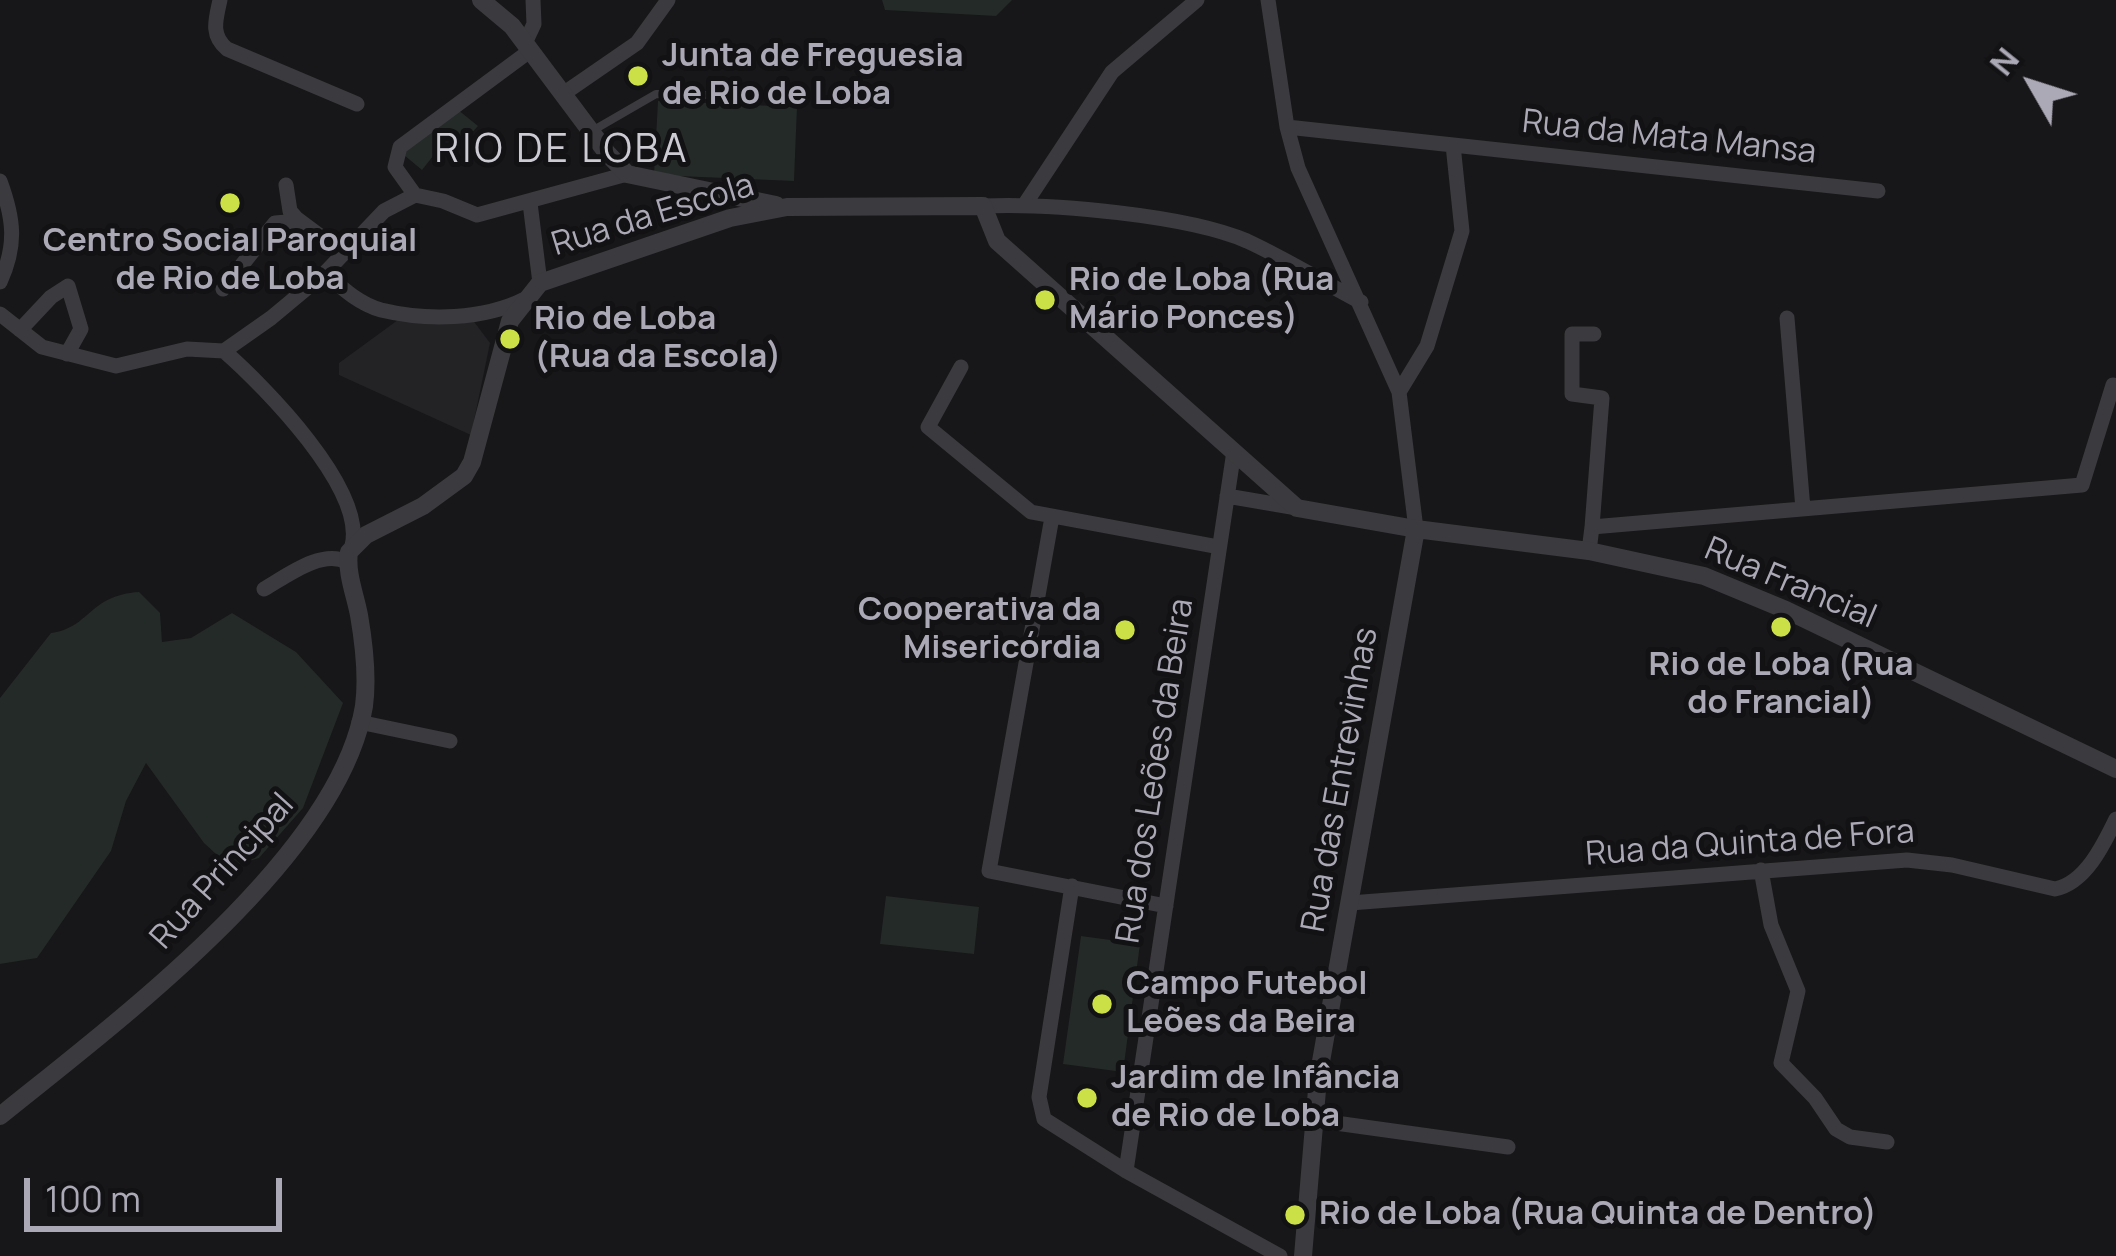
<!DOCTYPE html>
<meta charset="utf-8">
<style>
body{margin:0}
#map{position:relative;width:2116px;height:1256px;overflow:hidden;background:#171618;font-family:Manrope,sans-serif}
canvas{display:block}
.north{position:absolute;left:1972px;top:24px;width:120px;height:120px;-webkit-text-stroke:9px #121113;paint-order:stroke;rotate:309deg;font-size:33px;font-weight:700;line-height:48px;text-align:center;color:#aca9b6}
.north::after{content:'';display:block;margin:auto;width:42px;height:54px;background:#aca9b6;clip-path:polygon(50% 0,100% 100%,50% 72%,0 100%)}
.scale{position:absolute;left:24px;top:1178px;width:258px;height:54px;box-sizing:border-box;border:6px solid #aca9b6;border-top:0;padding-left:15px;font-size:36px;line-height:42px;white-space:nowrap;color:#aca9b6;-webkit-text-stroke:9px #121113;paint-order:stroke}
</style>
<div id="map">
<canvas width="2116" height="1256"></canvas>
<div class="north">N</div>
<div class="scale">100 m</div>
</div>
<script>
const c = document.querySelector('canvas').getContext('2d');
c.lineJoin = 'round';
function fillPath(path, color) { c.fillStyle = color; c.fill(path, 'evenodd'); }
function stroke(path, color, width, dash) { c.strokeStyle = color; c.lineWidth = width; c.lineCap = dash ? 'butt' : 'round'; c.setLineDash(dash || []); c.stroke(path); }
function label(font, color, halo, rows, align = 'center') {
  c.font = font + ' Manrope,sans-serif'; c.lineWidth = 10; c.setLineDash([]); c.textBaseline = 'middle'; c.strokeStyle = halo; c.fillStyle = color; for (const [text, x, y, turn = 0] of rows) {
    c.save(); c.translate(x, y); c.rotate((+turn || 0) * Math.PI / 180); c.textAlign = isNaN(turn) ? turn : align; if (halo) c.strokeText(text, 0, 0); c.fillText(text, 0, 0); c.restore();
  }
}
fillPath(new Path2D(`
 M402,317L472,319L490,343L471,435L339,375V363Z`), '#232225');
fillPath(new Path2D(`
 M882,0H1012L996,16L885,10Z
 M658,101L797,107L794,181L654,175Z
 M457,109L478,126L461,145L449,136L422,170L404,155L411,143Z
 M139,592L160,613L162,642L191,638L232,613L296,652L343,703L303,808L259,858L230,867L204,843L146,763L126,801L111,851L37,958L0,964V698L51,633C90,628 89,595 139,592Z
 M886,896L979,907L974,954L880,944Z
 M1081,936L1140,944L1123,1072L1063,1064Z`), '#232a27');
stroke(new Path2D(`
 M592,131L656,94L756,96`), '#3b3a3e', 8);
stroke(new Path2D(`
 M220,0C216,19 210,35 227,49L357,104
 M1268,0L1287,127L1298,168L1399,392L1416,529
 M525,43L534,24L533,0
 M531,50L400,147L395,167L415,195L443,201L477,215L627,174
 M563,94L637,43L668,0
 M1287,127L1878,191
 M0,181C14,219 17,245 0,282
 M286,185L290,211L296,218L343,253
 M530,203L540,283
 M1025,204L1112,72L1197,0
 M983,206C1050,203 1187,215 1247,241C1286,259 1323,282 1361,302
 M325,273C342,288 359,304 381,310C427,321 483,320 525,299
 M223,289L275,223L299,221
 M0,314L42,347L116,366L187,349L224,351L271,318L325,273L384,211L415,195
 M1787,318L1803,509
 M20,330L51,297L68,286L81,329L67,354
 M224,351C264,386 366,489 352,546
 M961,367L928,427L1031,512L1219,547
 M1399,392L1427,346L1462,231L1453,145
 M1227,496L1297,508
 M1052,517L989,871L1166,906
 M1592,527L1602,398L1572,394V334H1594
 M1589,551L1592,527L2082,485L2113,385
 M264,589C287,576 321,549 347,562
 M359,722L450,741
 M1761,870L1771,925L1798,991L1781,1063L1815,1098L1836,1129L1850,1137L1887,1142
 M1072,886L1039,1097L1044,1119L1126,1171L1280,1256
 M1350,903L1907,860L1952,865L2055,889C2085,883 2103,846 2116,819
 M1314,1120L1508,1147
 M1126,1171L1234,451`), '#3b3a3e', 15);
stroke(new Path2D(`
 M481,0L512,26L607,153L627,174L776,205
 M0,1116C115,1023 339,857 364,706C368,676 364,644 359,615C355,594 346,573 349,552L366,535L423,506L464,476L472,462L510,321L540,283L730,218L787,207L983,206L997,241L1297,508L1416,529L1589,551L1704,576L1786,610L2116,769
 M1303,1256L1318,1078L1416,529`), '#3b3a3e', 18);
for (const [x, y, r, color] of [
 [638,76,12,"#cbdf46"],
 [230,203,12,"#cbdf46"],
 [1045,300,12,"#cbdf46"],
 [510,339,12,"#cbdf46"],
 [1781,627,12,"#cbdf46"],
 [1125,630,12,"#cbdf46"],
 [1102,1004,12,"#cbdf46"],
 [1087,1098,12,"#cbdf46"],
 [1295,1215,12,"#cbdf46"]
]) { const dot = new Path2D(); dot.arc(x, y, r, 0, 2 * Math.PI); c.fillStyle = color; c.fill(dot); stroke(dot, '#121113', 4.5); }
label('bold 33px', '#aca9b6', '#121113', [
 ["Junta de Freguesia",662,57],
 ["de Rio de Loba",662,95],
 ["Centro Social Paroquial",230,242,"center"],
 ["de Rio de Loba",230,280,"center"],
 ["Rio de Loba (Rua",1069,281],
 ["Mário Ponces)",1069,319],
 ["Rio de Loba",534,320],
 ["(Rua da Escola)",534,358],
 ["Cooperativa da",1101,611,"right"],
 ["Misericórdia",1101,649,"right"],
 ["Rio de Loba (Rua",1781,666,"center"],
 ["do Francial)",1781,704,"center"],
 ["Campo Futebol",1126,985],
 ["Leões da Beira",1126,1023],
 ["Jardim de Infância",1111,1079],
 ["de Rio de Loba",1111,1117],
 ["Rio de Loba (Rua Quinta de Dentro)",1319,1215]
], 'left');
label('33px', '#aca9b6', '#121113', [
 ["Rua da Mata Mansa",1669,138,6],
 ["Rua da Escola",653,216,-17],
 ["Rua Francial",1790,584,23],
 ["Rua dos Leões da Beira",1156,771,-81],
 ["Rua das Entrevinhas",1341,780,-80],
 ["Rua da Quinta de Fora",1750,844,-4],
 ["Rua Principal",223,872,-48]
]);
c.letterSpacing = '3px';
label('39px', '#cccad3', '#121113', [
 ["RIO DE LOBA",562,151]
]);
c.letterSpacing = '0px';
</script>
